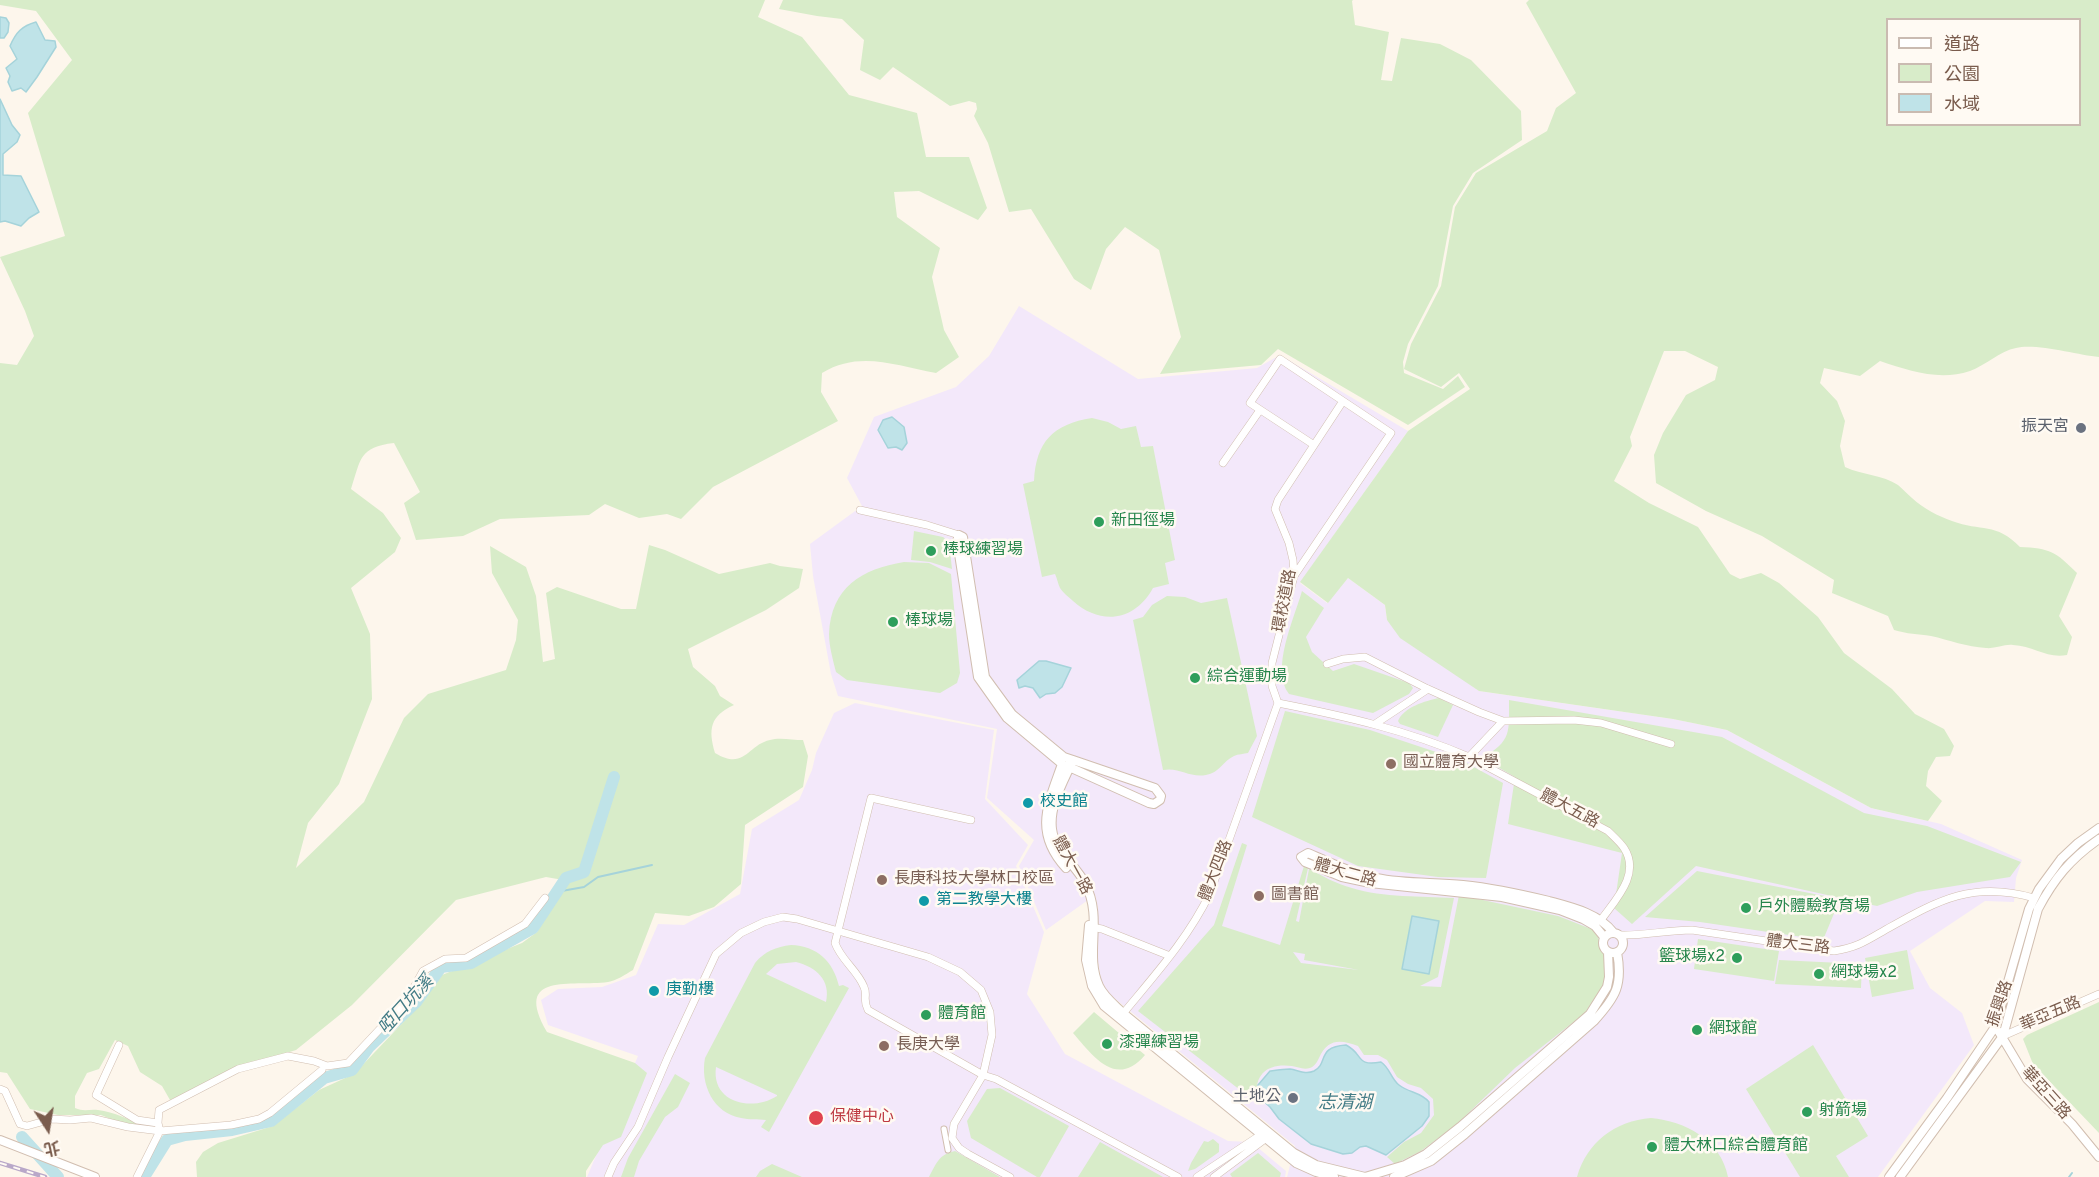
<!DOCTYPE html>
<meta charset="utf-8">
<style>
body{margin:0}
#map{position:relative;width:2099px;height:1177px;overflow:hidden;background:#fdf6ec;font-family:Overpass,"Noto Sans TC",sans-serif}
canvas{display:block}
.legend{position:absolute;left:1886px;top:18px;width:195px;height:108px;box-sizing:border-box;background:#fffaf3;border:2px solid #cabbb1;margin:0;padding:8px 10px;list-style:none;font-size:18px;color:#7a5c4d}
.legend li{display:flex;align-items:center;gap:12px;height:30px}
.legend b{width:30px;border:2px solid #cabbb1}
.north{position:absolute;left:18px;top:1099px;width:60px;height:60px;-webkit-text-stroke:4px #fffaf3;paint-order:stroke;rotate:168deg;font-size:16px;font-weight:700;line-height:24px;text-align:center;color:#7a5c4d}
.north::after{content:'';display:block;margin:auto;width:21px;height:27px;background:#7a5c4d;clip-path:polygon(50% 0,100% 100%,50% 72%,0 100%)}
</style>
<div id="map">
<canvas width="2099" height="1177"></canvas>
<ul class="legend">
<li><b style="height:8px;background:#fff"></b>道路</li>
<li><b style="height:16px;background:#d8ecc9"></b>公園</li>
<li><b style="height:16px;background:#bfe3e8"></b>水域</li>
</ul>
<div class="north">北</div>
</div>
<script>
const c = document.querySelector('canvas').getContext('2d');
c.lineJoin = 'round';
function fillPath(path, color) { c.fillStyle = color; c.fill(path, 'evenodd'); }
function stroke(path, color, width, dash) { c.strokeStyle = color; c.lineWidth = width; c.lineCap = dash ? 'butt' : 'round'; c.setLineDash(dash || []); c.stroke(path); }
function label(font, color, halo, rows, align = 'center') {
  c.font = font + ' Overpass,"Noto Sans TC",sans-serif'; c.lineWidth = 5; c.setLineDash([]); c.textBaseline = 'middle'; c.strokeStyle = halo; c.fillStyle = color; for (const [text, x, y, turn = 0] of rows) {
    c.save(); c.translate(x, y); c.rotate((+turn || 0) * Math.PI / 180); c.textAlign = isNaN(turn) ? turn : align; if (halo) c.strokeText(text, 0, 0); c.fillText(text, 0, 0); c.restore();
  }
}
fillPath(new Path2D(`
 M1019,306L1138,379L1257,368L1280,355L1408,431L1300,583L1327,603L1348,578L1385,605L1387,620L1479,691L1673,719L1727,730L1871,808L1941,824L2022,860L2016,878L2014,902L1985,901L1910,951L1930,988L1962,1013L1974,1045L1878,1177H1287L1295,1146L1113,997L1102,985L1098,962V908L1095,895L1046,930L1019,866L1034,840L987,798L997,729L838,696L831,674L813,576L810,544L862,506L847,478L874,417L956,387L989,356Z
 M855,703L994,730L985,799L1028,845L1016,866L1044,932L1027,994L1065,1054L1228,1141L1251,1142L1286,1171L1285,1177H587L638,1056L548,1025L541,1000L558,989L602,987L636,975L658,924L684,925L740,894L752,829L799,800L812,770L816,753L834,713Z`), '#f3e8fa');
fillPath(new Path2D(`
 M0,0H765L758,17L802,37L849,95L917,113L926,157H969L987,208L978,220L919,191L894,192L897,217L940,248L932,277L944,330L959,357L936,373C896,366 860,350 822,373L821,392L838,421L713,487L681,519L667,514L639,518L605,504L589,515L500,519L463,536L416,540L404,503L420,492L394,443C359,447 361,459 351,489L383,513L401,538L395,552L351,588L370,634L372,699L339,784L308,823L296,868L364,802L404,718L428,694L506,670L516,640L518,620L492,573L490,546L526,567L536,596L543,662L555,659L546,593L557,587L621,609H636L649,545L665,550L719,574L770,563L780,566L803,569L799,588L766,610L688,649L693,667L715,686L720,696L734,705C710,716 708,729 715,753C745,771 747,745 770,740C779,737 793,740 803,740L808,756L803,787L745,825L741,884L714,907L689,916L655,913L633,970C626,974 616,981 608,982C572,987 512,971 547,1032L635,1063L647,1073L621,1137L603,1145L586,1171V1177H197L196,1162L203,1152L218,1143L273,1126L319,1090L354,1074L411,1014L442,975L522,943L537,932L569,881L546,877L456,900L352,1005L296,1050L238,1068L170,1100L162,1086L140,1072L128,1046L115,1040L99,1069L87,1073L75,1096V1108C84,1112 89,1109 98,1110C114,1112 130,1120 145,1126H128L101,1115H58L30,1109L7,1073L0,1072V363L17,365L34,336L25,311L0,257L65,236L28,113L72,60L36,11L0,5Z
 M783,0H1353L1352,1L1355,25L1389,32L1381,80L1392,81L1401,38L1440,44L1471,60L1521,111L1522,140L1473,173L1453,206L1438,286L1408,344L1403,362L1404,373L1443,389L1458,376L1465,387L1408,425L1278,349L1261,365L1160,374L1181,337L1159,250L1125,227L1106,249L1091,290L1074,279L1031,209L1009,212L988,143L974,116L977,109L976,103L969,101L950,106L893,67L880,80L860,70L864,40L842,19L817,16L779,9Z
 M1529,0H2099V357C2077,355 2036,343 2016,348C2000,351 1986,365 1970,371C1939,381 1910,371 1880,361L1860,376L1824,368L1820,383L1837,401L1845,421L1840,446L1845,467C1862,475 1883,475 1898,485C1903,489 1907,494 1912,498C1924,509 1938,516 1952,521C1981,532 1996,522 2020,547C2050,548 2056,552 2077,573L2059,616L2072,637L2067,655C2047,659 2034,646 2013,645C2004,644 1995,649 1986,648C1967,647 1949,640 1931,636C1918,634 1907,634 1894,630L1888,616L1832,593L1834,580L1762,536L1706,511L1656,483L1654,455L1663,433L1686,395L1715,380L1718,367L1685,351H1664L1630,437L1632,446L1614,481L1649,503L1698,527L1730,574L1740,579L1761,573L1779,583L1818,617L1844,653L1892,689L1915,714L1944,729L1954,746L1950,756L1936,757L1928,771L1926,786L1942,801L1928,821L1871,808L1727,730L1673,719L1479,691L1400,638L1387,620L1385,605L1348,578L1328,603L1300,582L1408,431L1470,389L1459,373L1441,387L1404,369L1411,344L1441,286L1455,207L1476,173L1547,131L1556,108L1576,93L1526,3ZM1888,20H2080V124H1888Z
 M1092,418L1108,422L1121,429L1136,426L1141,447L1153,446L1175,560L1165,563L1169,584L1153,588C1135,621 1101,626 1073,601C1069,597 1063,593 1060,588C1058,584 1057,578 1055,574L1042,577L1023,484L1034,481C1036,442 1053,424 1092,418Z
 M914,531L943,537L949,542L952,569L930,562L911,560Z
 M904,562L929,563L951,574L960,673L957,683L940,693L847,680L836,672C833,660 829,646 829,634C831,587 862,569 904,562Z
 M1302,591L1324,608L1306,637L1312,652L1333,671L1354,664L1409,683L1413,688L1409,694L1373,713L1289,694C1270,670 1294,619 1302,591Z
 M1167,596L1185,597L1201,603L1227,598L1257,736L1248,753C1244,754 1238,754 1234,756C1223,761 1219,773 1206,775C1189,778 1180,767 1163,770L1133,620L1143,617L1152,605Z
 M1439,698L1453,705L1438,737L1400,724L1398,721C1404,707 1425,701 1439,698Z
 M1509,700L1722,737L1864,813L1927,826L2021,862L2010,877L1917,892L1877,906L1696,866L1632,924L1614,908L1622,853L1508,824L1515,777L1482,758C1512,741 1509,732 1509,700Z
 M1285,711L1370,730L1463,761L1503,783L1486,878L1438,877L1358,866L1252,817Z
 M1242,843L1247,845L1222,926L1280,945L1304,866L1308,868L1296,921L1299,922L1309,869C1323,876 1336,884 1352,888C1384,898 1421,896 1454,898L1438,977L1420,986L1441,987L1459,895L1558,916L1594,930L1605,951V982L1585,1013L1515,1068L1457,1124L1421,1151L1395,1164L1387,1157L1404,1142L1421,1133L1434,1115L1433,1099L1421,1088L1408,1084L1397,1077L1387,1060L1378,1055H1364L1358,1046C1341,1040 1328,1038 1319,1058C1317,1062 1315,1066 1310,1068C1303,1070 1298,1067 1292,1066C1269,1063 1254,1073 1257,1097L1253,1100L1138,1011L1214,925ZM1293,952L1305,954L1304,960L1359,970L1301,963Z
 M1697,871L1840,899L1823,940L1700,922L1645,917Z
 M1698,939L1779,951L1774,981L1694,969Z
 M791,945C817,946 833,961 839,986L843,985L849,988L769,1132L761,1127L766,1120C758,1119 749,1120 741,1118C713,1113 700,1084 705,1058L755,963C765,951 776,947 791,945ZM796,962C816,967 831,980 826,1002L766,974L777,964ZM716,1067L777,1095V1096C752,1112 711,1103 716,1067Z
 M1907,950L1914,989L1872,997L1865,958Z
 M1779,960L1862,964L1861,988L1775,984Z
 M2099,1002V1133L2033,1064L2023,1039L2027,1035Z
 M1094,1012L1145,1055C1116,1089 1093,1056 1073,1033Z
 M1813,1045L1868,1136L1836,1156L1849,1177H1800L1746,1089Z
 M675,1074L690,1083L678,1107L665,1117L639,1161L634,1177H621L628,1158Z
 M1000,1088L1069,1126L1040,1177H1037L971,1138L967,1121L987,1089Z
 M1651,1118C1685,1121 1721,1140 1728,1177H1577C1587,1142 1615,1121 1651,1118Z
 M1213,1139L1219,1144V1152L1195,1169L1188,1171L1191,1163L1204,1141L1208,1142Z
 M1100,1142L1163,1177H1078Z
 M955,1151L1000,1177H929C936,1164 939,1154 955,1151Z
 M1258,1153L1281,1173L1280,1177H1232L1230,1174Z
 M772,1164L802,1177H756L760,1171Z`), '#d8ecc9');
const water = new Path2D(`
 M0,17L6,18L9,23L8,32L4,38H0Z
 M36,22L45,40L55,41L56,47L37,77L26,92L21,88L12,91L8,82L10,76L6,68L17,59L10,46C16,32 22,26 36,22Z
 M0,99L12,125L20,135L17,142L3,154V175L21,176L39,212L29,218L21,226L5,221L0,222Z
 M892,417L904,427L907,443L902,450L896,447L888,448L878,430L883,420Z
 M1039,661H1046L1071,668L1062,687L1055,693L1046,694L1040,698L1033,688L1025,686L1019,688L1017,680Z
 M1412,916L1439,921L1429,974L1402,969Z
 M1346,1045C1364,1054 1355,1067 1381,1062C1390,1068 1391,1079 1399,1085C1409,1093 1421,1092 1429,1102V1116L1422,1126L1386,1155L1366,1146L1360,1147L1352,1153L1343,1154L1311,1144L1279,1119L1270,1107L1260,1098L1258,1085L1270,1071C1277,1070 1283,1069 1290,1069C1298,1070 1305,1075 1314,1071C1329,1063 1316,1047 1346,1045Z`);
fillPath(water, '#bfe3e8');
stroke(water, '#a5d3da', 1.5);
stroke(new Path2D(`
 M556,892L584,887L598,877L652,865
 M2069,1177L2072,1173`), '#a5d3da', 2);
stroke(new Path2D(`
 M22,1137L58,1177
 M144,1177L167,1140L185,1135L232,1130L271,1121L324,1078L352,1070L369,1047L416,1002L441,967L471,963L533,928L566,878L584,872L614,777`), '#bfe3e8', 12);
const pedestrian = new Path2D(`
 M944,1129L948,1150`);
const minor = new Path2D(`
 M1223,463L1260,410
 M860,510L927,525L959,535
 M1294,576L1391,433L1280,359L1250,403L1314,445
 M1327,664L1343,659L1365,657L1428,689L1479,712L1503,721
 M1278,703C1344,716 1407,730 1469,757L1503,721L1574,720L1601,723L1671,744
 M1278,703L1272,686V663L1294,576L1293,560L1289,543L1275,509L1278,500L1343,401
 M1375,724L1428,689
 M1469,757L1608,831C1613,836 1620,842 1624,848C1641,874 1616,899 1601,920
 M971,820L871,798L835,943C841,960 858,971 864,987C868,996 862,998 868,1010L983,1075L996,1079L1178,1177
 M1091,927L1102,929L1170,956
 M1620,935C1644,936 1667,930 1692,930L1834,951C1856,948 1866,941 1885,930C1937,901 1972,880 2034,898
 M1121,1016C1153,977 1188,939 1210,893L1278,703
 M2003,1036L2099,994
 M119,1045L96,1095L137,1120L158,1123
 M0,1089L5,1091L20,1124L27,1126L52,1119L70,1120L91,1118L128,1127L160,1131L231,1125L259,1119L270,1113L322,1070
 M137,1177L160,1131L158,1123L159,1110L238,1069L288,1056L314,1061L327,1066L348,1063L407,1000L423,971L445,959L466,958L525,924L545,898
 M608,1177L614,1163L638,1127L668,1057L716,954L741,933L764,922L783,917L797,919L928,957L960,972L981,990L990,1012L992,1035L983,1075L954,1124L952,1138L959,1148L968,1154L1010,1177
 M1197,1177L1265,1132
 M1214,1177L1265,1139L1266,1134`);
const tertiary = new Path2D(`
 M959,535L963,537L985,677L1012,714L1064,757L1073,760C1064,781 1049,805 1052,829C1055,852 1075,864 1085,883C1104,920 1084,953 1099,986C1104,997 1115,1005 1123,1013L1294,1153L1316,1165L1365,1177L1405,1165L1426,1154L1460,1127L1590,1014L1607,987L1609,977L1608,952
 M959,535L957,541L978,677L1007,718L1062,764C1048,804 1033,832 1066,868
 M1067,766L1149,803L1154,804L1160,800L1161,796L1155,788L1073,760
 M1089,925L1086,960L1092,986L1104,1006L1296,1163L1316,1172L1334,1177
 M1603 943a10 10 0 1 1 20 0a10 10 0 1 1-20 0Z
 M1604,937L1595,926L1583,919L1560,910L1502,897L1370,883L1342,877L1305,862L1301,857L1308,853C1331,863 1352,873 1376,878C1405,884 1434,882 1463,885C1492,888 1520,894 1549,901C1571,907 1598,913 1613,932
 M1999,1032L2027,1079L2072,1124L2099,1157
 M0,1140L95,1177
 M1394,1177L1431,1161L1465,1134L1594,1021C1616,997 1623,985 1617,952
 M1889,1177L1947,1098L1995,1027L2029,909L2039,889L2061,859L2078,843L2099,828
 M1900,1177L2003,1036L2038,909C2054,879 2070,859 2099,839`);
stroke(pedestrian, '#d1beb0', 7);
stroke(minor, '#d1beb0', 8);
stroke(tertiary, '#d1beb0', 10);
stroke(pedestrian, '#fff', 5);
stroke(minor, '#fff', 7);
stroke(tertiary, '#fff', 8);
const rail = new Path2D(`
 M0,1163L45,1177`);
stroke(rail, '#b9a8c9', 4.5);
stroke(rail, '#fffaf3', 2, [7]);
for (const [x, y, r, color] of [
 [2081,428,6,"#6b7280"],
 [1099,522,6,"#2e9e5b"],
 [931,551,6,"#2e9e5b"],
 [893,622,6,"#2e9e5b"],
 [1195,678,6,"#2e9e5b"],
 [1391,764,6,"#8d6e63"],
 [1028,803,6,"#0f9aa8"],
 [882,880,6,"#8d6e63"],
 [1259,896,6,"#8d6e63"],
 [924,901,6,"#0f9aa8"],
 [1746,908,6,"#2e9e5b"],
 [1737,958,6,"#2e9e5b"],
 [1819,974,6,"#2e9e5b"],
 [654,991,6,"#0f9aa8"],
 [926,1015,6,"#2e9e5b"],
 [1697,1030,6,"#2e9e5b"],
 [1107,1044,6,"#2e9e5b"],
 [884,1046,6,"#8d6e63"],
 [1293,1098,6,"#6b7280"],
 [1807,1112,6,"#2e9e5b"],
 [816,1118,8,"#e0444e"],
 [1652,1147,6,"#2e9e5b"]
]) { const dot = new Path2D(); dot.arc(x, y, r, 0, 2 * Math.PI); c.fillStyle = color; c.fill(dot); stroke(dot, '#fffaf3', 2); }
label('16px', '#5b616d', '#fffaf3', [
 ["振天宮",2069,428],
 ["土地公",1281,1098]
], 'right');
label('16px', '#27864d', '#fffaf3', [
 ["新田徑場",1111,522],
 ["棒球練習場",943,551],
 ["棒球場",905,622],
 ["綜合運動場",1207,678],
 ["戶外體驗教育場",1758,908],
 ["籃球場x2",1725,958,"right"],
 ["網球場x2",1831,974],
 ["體育館",938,1015],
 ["網球館",1709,1030],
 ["漆彈練習場",1119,1044],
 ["射箭場",1819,1112],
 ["體大林口綜合體育館",1664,1147]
], 'left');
label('16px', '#7a5c4d', '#fffaf3', [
 ["環校道路",1286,601,-79],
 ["體大五路",1569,810,28],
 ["體大一路",1071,866,61],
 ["體大四路",1217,871,-69],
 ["體大二路",1345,874,16],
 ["體大三路",1798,946,7],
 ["振興路",2001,1004,-71],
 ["華亞五路",2051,1015,-23],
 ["華亞三路",2045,1094,48]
]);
label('16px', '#785e54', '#fffaf3', [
 ["國立體育大學",1403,764],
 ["長庚科技大學林口校區",894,880],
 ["圖書館",1271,896],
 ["長庚大學",896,1046]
], 'left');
label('16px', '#0d838f', '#fffaf3', [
 ["校史館",1040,803],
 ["第二教學大樓",936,901],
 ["庚勤樓",666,991]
], 'left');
label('16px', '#be3a42', '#fffaf3', [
 ["保健中心",830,1118]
], 'left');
label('italic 18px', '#437c86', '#fffaf3', [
 ["啞口坑溪",407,1006,-48],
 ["志清湖",1345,1104]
]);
</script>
